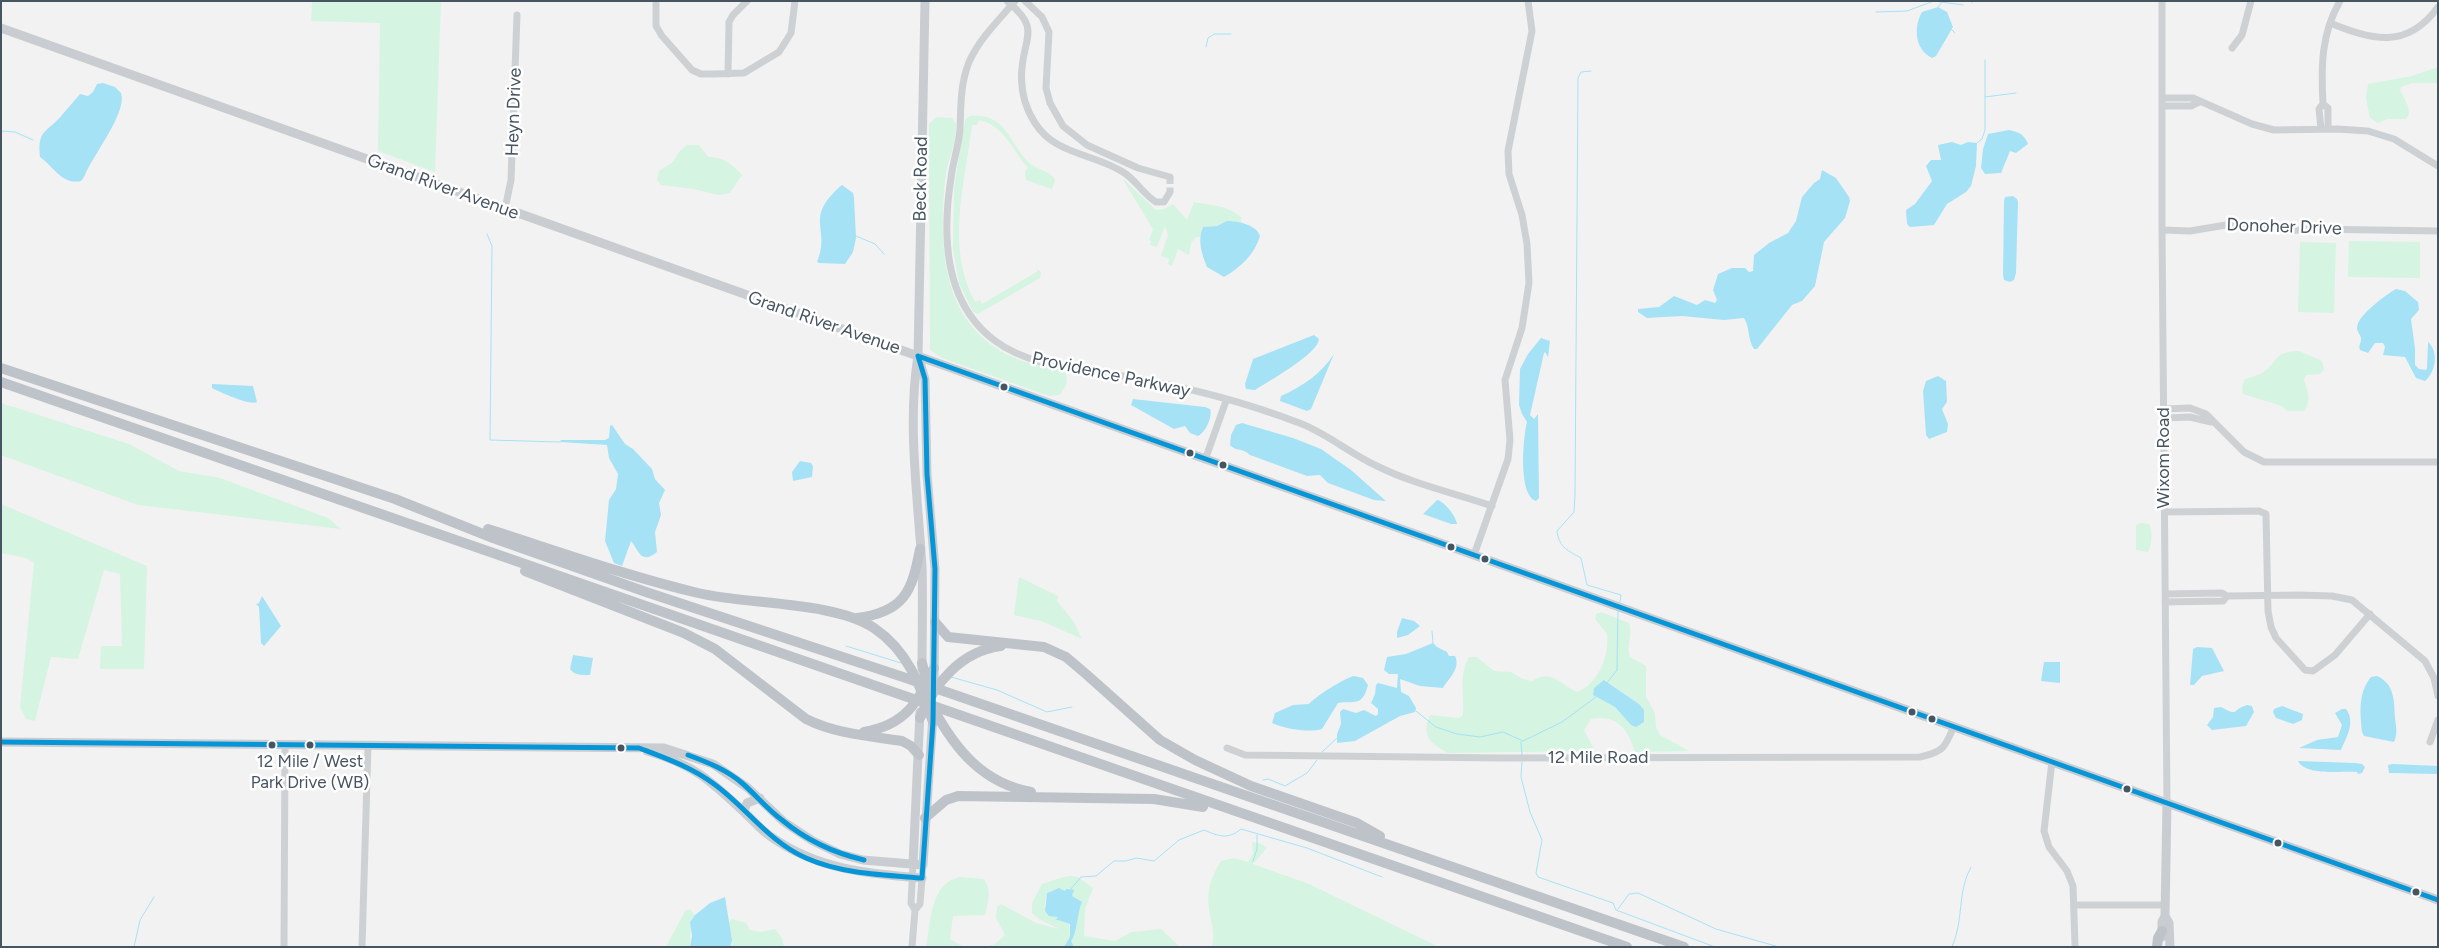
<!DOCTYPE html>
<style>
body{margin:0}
#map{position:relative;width:2439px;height:948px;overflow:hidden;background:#f3f2f2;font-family:Figtree,sans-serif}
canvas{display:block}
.frame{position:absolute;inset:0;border:2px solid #475462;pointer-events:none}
</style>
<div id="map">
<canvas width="2439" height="948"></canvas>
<div class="frame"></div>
</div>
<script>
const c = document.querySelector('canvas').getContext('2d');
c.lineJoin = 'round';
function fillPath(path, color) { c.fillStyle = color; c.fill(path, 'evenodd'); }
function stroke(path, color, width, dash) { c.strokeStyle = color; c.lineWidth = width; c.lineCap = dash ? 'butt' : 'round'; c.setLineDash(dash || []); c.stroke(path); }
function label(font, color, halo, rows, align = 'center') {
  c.font = font + ' Figtree,sans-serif'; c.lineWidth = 5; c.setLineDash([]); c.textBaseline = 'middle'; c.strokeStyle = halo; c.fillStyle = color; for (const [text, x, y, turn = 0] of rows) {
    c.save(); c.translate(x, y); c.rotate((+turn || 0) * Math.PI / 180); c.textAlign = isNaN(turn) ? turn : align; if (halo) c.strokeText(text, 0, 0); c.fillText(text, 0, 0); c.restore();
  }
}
fillPath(new Path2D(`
 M312,1H441L435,172L378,151L380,23L311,21Z
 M2438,67V83H2412L2401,87L2400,90L2408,106L2409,114L2406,119H2387L2378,123L2370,118L2366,98L2368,84L2412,76Z
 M970,116C1010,113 1008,146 1032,165C1039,170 1052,172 1055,180L1052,189L1026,180L1025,171L1028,168C1012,150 1005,126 979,120L977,125H972C965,183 945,247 975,302L980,300L982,304L1038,271L1036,268L1041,272L1040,278L978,314L973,312L959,283L953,248L954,188L965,120Z
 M936,117L952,118L956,124C957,142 947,161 945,180C939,250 941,327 1017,359C1032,365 1049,366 1064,371C1070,378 1066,389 1059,395L1049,396L942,358L930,350L929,124Z
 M687,145H699L708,157C721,156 734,165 742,175L730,193L718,195L694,189L661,185L657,180L659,171L673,162L679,152Z
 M1122,178L1156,210L1164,209L1173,204L1187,220L1194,202C1213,206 1226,204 1242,218L1240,220L1243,223C1226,219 1228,225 1214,226C1209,227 1207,226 1202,228L1200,237H1196L1191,243L1189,255L1178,249L1172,266L1168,264L1169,259L1161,256L1168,235L1165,226L1157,247L1150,245L1151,241L1149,240L1153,229Z
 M2349,241L2420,242V278L2348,277Z
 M2300,242L2336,243L2334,313L2298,312Z
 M2299,351L2322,361L2324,370L2320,374L2306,375L2304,380C2308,393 2312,400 2304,411H2287L2282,406L2243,394L2242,386L2245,379C2251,377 2260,375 2265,371C2280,358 2275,352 2299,351Z
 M1,403L129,444L179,471L220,478L328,518L341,529L138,505L1,455Z
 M1,504L147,566L144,669H100L101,646H122L120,574L104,570L78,659L51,657L35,721L26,719L20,707L34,563L26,558L1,553Z
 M2141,523L2149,524C2153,531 2152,544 2148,552L2136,550V525Z
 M1019,577L1058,596L1057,601L1074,622L1082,639L1041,621L1014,615Z
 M1601,612L1629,623C1633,634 1626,645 1630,657L1646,666V697L1655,713L1656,727L1660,735L1689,751L1635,752C1628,729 1617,714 1591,719L1584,730L1593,747L1592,751L1448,753C1430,743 1421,736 1430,715L1459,718L1463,715C1465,694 1458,677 1469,657H1477L1494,671L1511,672L1523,679L1532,681C1553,668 1560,685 1577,692C1599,683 1609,656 1607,634L1595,619L1596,614ZM1605,680L1639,704L1631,725L1615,707L1593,695L1594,688Z
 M1252,842L1262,844L1267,848L1253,864L1309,884L1439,947H1212C1215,932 1211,923 1209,909C1206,891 1212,875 1221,861L1234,858L1248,862L1253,854Z
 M1071,876L1078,877L1093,888L1085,909L1084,936L1115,941L1131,932L1161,929L1180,947H984L995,944L1005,935L996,918L997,907L1001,904L1036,923L1059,929L1039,919L1032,913V903L1042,884C1048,882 1065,876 1071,876ZM1052,890L1073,892L1072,896L1081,902L1074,922V933L1070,932L1069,924L1055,918H1058L1044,907L1047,893Z
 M960,877L984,879C992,891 988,902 985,915L953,916L950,939L960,945L968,947H926C931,921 930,883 960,877Z
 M690,909L695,915L691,920L690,947H666L685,911Z
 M732,919L746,923L750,930L760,932L775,929L782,938L784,947H730L729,922Z`), '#d5f4e2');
fillPath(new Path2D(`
 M1938,7L1947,12L1953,27L1936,56L1932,58C1915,50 1913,27 1922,12Z
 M103,83L115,87L121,93C128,112 91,158 84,177L81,181C62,185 54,167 40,157C37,129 47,133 62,115C68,108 74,101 80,94L88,96L93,92L97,84Z
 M2009,130C2019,132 2024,134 2028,144L2016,153L2010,151L2001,173L1985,174L1981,168L1983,149L1988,134Z
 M1952,142L1961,145L1968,142L1977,143L1976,166L1971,186L1966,192L1947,204L1934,225L1910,227L1907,224L1906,210L1915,204L1932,181L1926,166L1931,160H1941L1938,145Z
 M1822,170L1836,178L1849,197L1850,201L1845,218L1824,242L1815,286L1802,301L1792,305L1757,349H1754C1747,338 1750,327 1744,318L1724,320L1682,316L1647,318L1638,312V309L1659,307L1674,296L1697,305L1705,300L1715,303L1717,300L1713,290L1718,274L1732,268H1745L1749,272L1753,271L1754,255L1769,243L1788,233L1796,221L1802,197L1814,183L1820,179Z
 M842,185L853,193L854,198L856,238L853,252L845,264L819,263L817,262C832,228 802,219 842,185Z
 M2013,196L2017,199L2018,202L2016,273L2014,280L2010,282L2004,280L2003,275L2004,201L2005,197Z
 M1227,221C1238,221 1257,225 1260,236C1255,254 1240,268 1224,277L1207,267C1202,255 1197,239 1203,227L1217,226Z
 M2396,289L2405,291L2418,302L2419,310L2411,319L2415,348V365L2419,369L2426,370L2427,368L2428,342C2439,351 2436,372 2425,381L2416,378L2405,357L2383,355L2385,347L2383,343H2375L2368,353L2360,350C2358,345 2361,344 2361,339C2361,335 2357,332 2357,328C2357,315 2386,295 2396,289Z
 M1314,335L1319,339C1318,354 1269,381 1255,390L1246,389L1245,384L1253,359Z
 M1541,338L1550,341L1548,357L1545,352L1544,353L1530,415L1534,419L1538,414L1539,498L1536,501C1518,495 1523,438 1527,422L1522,414L1519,405L1520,369L1528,354Z
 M1334,354L1311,409L1307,411L1280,401L1281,396C1303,386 1321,374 1334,354Z
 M1938,376L1946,381L1947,402L1942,409L1948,424L1947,432L1929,439L1926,435L1923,391L1926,381Z
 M212,384L253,386L257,402C250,406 220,392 212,388Z
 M1133,399L1205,407L1210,409C1213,417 1205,433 1198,436L1190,433L1185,426L1174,429L1131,405Z
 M1242,423L1293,438L1321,449L1351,470L1386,501L1374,500L1328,483L1320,475L1307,476L1250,455C1241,447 1237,452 1230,445L1231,435L1236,425Z
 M612,425L625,444L633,449L652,469L655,479L665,490L659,503L661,515L655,532L657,552C641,565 639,551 631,541L622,566L614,563L605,541L609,500L616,489L618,474L609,458L607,445L560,442L561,440H605L609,438L610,426Z
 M800,461L811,463L813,466L812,477L793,481L792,472Z
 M1437,500C1444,501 1456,516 1457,524H1451L1423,514Z
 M262,596L281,626L264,646L261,643L259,607L256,604L259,603Z
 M1402,618L1414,621L1420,626L1408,635L1397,638V632Z
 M1433,643L1437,647L1447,652L1449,656H1455C1461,668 1449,678 1443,688L1420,686L1400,679L1401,692L1409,696L1416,708L1415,712L1400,716L1355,741L1337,743V734L1341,724L1340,712L1343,709L1356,713L1364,710L1376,716L1378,714V709L1371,703L1375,694L1376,685L1378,683L1397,688L1398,674H1389L1384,670L1387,657L1406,654Z
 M2197,647L2212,648L2224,671L2202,676L2194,685H2190L2193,649Z
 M573,655L593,658L590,675C583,675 575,676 570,669Z
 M2044,662H2060V683L2041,681Z
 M1354,676L1363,678L1368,685C1362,708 1354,700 1338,703L1322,729C1309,733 1285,729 1272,723L1275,713L1293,705L1309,704C1315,697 1344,678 1354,676Z
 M2377,676C2395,684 2394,701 2395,718C2396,727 2398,733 2394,742L2364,736L2362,732C2360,712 2358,693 2371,677Z
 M1604,680L1639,704L1644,710V722L1636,727L1631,725L1615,707L1593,695L1594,688Z
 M2247,705L2252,706L2254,712L2246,726L2212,730L2207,725L2213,717L2214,708L2221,707C2239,717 2231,710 2247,705Z
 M2282,706L2303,714L2302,720L2293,724L2276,718L2273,712L2274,709Z
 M2342,709H2346C2356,722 2346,738 2341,750L2299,748L2317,740L2338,737L2342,725L2335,713Z
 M2298,761L2355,763L2362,764L2365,767L2362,773L2358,774L2357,772C2342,771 2305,776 2298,761Z
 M2393,764L2438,766V774L2389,773L2388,765Z
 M1059,888L1065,891L1066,889L1074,890L1072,896L1082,902C1077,913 1077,934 1071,941L1074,947H1064L1070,937V924L1055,919L1058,918L1057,917L1049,916L1045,911L1047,893Z
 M725,897L732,940L730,947H690L692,936L690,922L695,915L710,903Z`), '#a5e2f6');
stroke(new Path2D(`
 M1972,3L1973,1
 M1938,7L1942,2
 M1876,12L1907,11L1934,1L1963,5
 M1951,29L1955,33
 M1206,47L1208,38L1214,34H1231
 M1591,71L1581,72L1578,78L1575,494L1574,512L1557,531C1559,548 1569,551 1581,558L1587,585L1621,595L1620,602
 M1985,97L2016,93
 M1,131L15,132L33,140
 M1977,143L1982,139L1985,130V60
 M487,234L492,246L490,440L560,442
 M856,236L875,244L884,254
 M1432,631L1433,643
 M846,646L901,663
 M951,677L997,690L1047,712L1072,707
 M1607,683L1617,670L1618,611
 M1416,711L1436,727L1457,734L1480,737L1503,732L1523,741L1562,722L1596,697
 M1521,742L1522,755
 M1322,752L1337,738
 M1522,762L1521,777L1530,812L1542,840L1536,873L1538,877L1613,903L1616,910L1715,947
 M1263,780L1268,779L1285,786L1307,773L1317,760
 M1253,861L1257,849V835
 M1070,890L1081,877L1096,876L1114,861H1126L1136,858L1154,861L1179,840L1204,830C1218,836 1228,840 1241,829L1307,848L1382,877
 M1618,909L1629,894L1638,893L1716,929L1779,947
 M134,947L140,920L154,897
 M1952,947C1964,921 1957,891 1971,867`), '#a5e2f6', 1);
stroke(new Path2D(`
 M1170,177V192`), '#d1d2d5', 7, [7, 3.5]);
stroke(new Path2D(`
 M656,1V26L662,36L692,70L701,74H713L744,73L779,52L791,33L795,1
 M1007,1C1040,28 1025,35 1022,68C1020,88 1024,106 1035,123C1055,155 1093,153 1123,172C1136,180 1143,194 1156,202H1164L1170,192
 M1015,1C998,21 980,38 969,62C960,85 961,106 960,129C959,145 953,161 951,178C942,235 944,302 994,340C1029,367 1080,369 1123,376C1183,386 1245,402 1302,424C1329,435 1351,454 1377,466C1413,484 1454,493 1492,506
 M1025,1L1042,17L1049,32L1046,88L1050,103L1063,126L1087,145L1138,168L1170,177
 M2162,1V230L2167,803
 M2330,23C2372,40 2407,50 2438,7
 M2232,48L2242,35L2251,1
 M728,74L729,22L733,15L747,1
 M2163,98H2193L2252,124L2274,130L2337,129L2368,131L2394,139L2438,166
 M2323,104L2328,108V129
 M2163,106H2191L2199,102
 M2321,129L2319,109L2323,104C2321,67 2321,34 2340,1
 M505,209L511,180L517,15
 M2162,230L2190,231L2238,223L2286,231L2312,229L2438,231
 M2164,409L2190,408L2206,414L2244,452L2264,462H2438
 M2165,418L2190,417L2211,422
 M1205,460L1226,401
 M2165,512L2259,511L2266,514L2268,611L2271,627L2276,638L2305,670L2313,671L2335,655L2370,614
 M1474,555L1508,459L1510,440L1505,380L1522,328L1529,283L1527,244L1522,215L1509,174L1508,151L1532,31L1528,1
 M2165,594L2222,593L2227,596L2300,595L2332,596L2352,600L2425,661L2434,678L2438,696
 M2165,602L2223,601L2227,596
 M2430,742L2438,720
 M1227,748L1245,755L1501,758L1920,757C1943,752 1945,748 1954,726
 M2052,761L2044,831L2049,847L2067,871L2073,886L2075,945
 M913,864L911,903L915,910
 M2075,905H2165
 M284,947L285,746
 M362,947L368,746
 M912,947L915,910L920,904L923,865`), '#ced1d3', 7);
stroke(new Path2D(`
 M1,28L2438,900
 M918,356L925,379L927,474L935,569L934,692
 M922,669C922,635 923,600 922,566C918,498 907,424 918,356L925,1
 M1,742L664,748L713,764L748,788L784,822L813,841L840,854L863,860L923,865L933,715
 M647,751C693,764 710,780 745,813C753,820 761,830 770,836C816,869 867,874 922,878
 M744,811L747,803L760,798
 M913,864L920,712
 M2165,916L2169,923L2170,947
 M2162,937V922L2165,916L2167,803`), '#c9cdd1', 9);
stroke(new Path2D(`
 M1,368L395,499L493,538L646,592L903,677L1684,947
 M1,382L1627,947
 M488,529C557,551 627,576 698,593C748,605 833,601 874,628C908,651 920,685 933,722
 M525,571L684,633L715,649L806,719C836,734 869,736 902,741L911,746L919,755
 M857,618C904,612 912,592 920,549
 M935,622L948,637L1044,647L1066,657L1086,674L1160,740L1195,760L1251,786L1357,823L1380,836
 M922,663L929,691
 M934,710C956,750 983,783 1031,792
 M920,718C935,683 961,651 1001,646
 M864,732C905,725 918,703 934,668
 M925,818L946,800L958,796L1154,799L1203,807
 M2157,947L2158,938L2162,931`), '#bec3c9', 10);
stroke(new Path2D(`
 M918,356L2438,900
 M1,742L639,748C665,758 691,767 714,784C746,807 769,842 806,858C842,874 884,875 922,878L933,722L935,569L927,474L925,379L918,356
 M688,755C707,762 727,770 742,783C756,795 767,809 782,820C806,840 834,853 864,860`), '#0696d7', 5);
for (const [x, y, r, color] of [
 [1004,387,4.5,"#475462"],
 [1190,453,4.5,"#475462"],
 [1223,465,4.5,"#475462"],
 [1451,547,4.5,"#475462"],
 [1485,559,4.5,"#475462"],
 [1912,712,4.5,"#475462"],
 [1932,719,4.5,"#475462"],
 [272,745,4.5,"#475462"],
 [310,745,4.5,"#475462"],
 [621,748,4.5,"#475462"],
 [2127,789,4.5,"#475462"],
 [2278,843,4.5,"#475462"],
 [2416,892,4.5,"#475462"]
]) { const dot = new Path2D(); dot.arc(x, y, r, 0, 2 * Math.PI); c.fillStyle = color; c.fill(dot); stroke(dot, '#fff', 2); }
label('17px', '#475462', '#fff', [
 ["12 Mile / West",310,762],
 ["Park Drive (WB)",310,783]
]);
label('18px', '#475462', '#fff', [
 ["Heyn Drive",514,112,-88],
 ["Beck Road",921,179,-89],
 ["Grand River Avenue",443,187,20],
 ["Donoher Drive",2284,227,2],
 ["Grand River Avenue",824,323,19],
 ["Providence Parkway",1111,375,12],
 ["Wixom Road",2164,458,-90],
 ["12 Mile Road",1598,758]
]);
</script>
